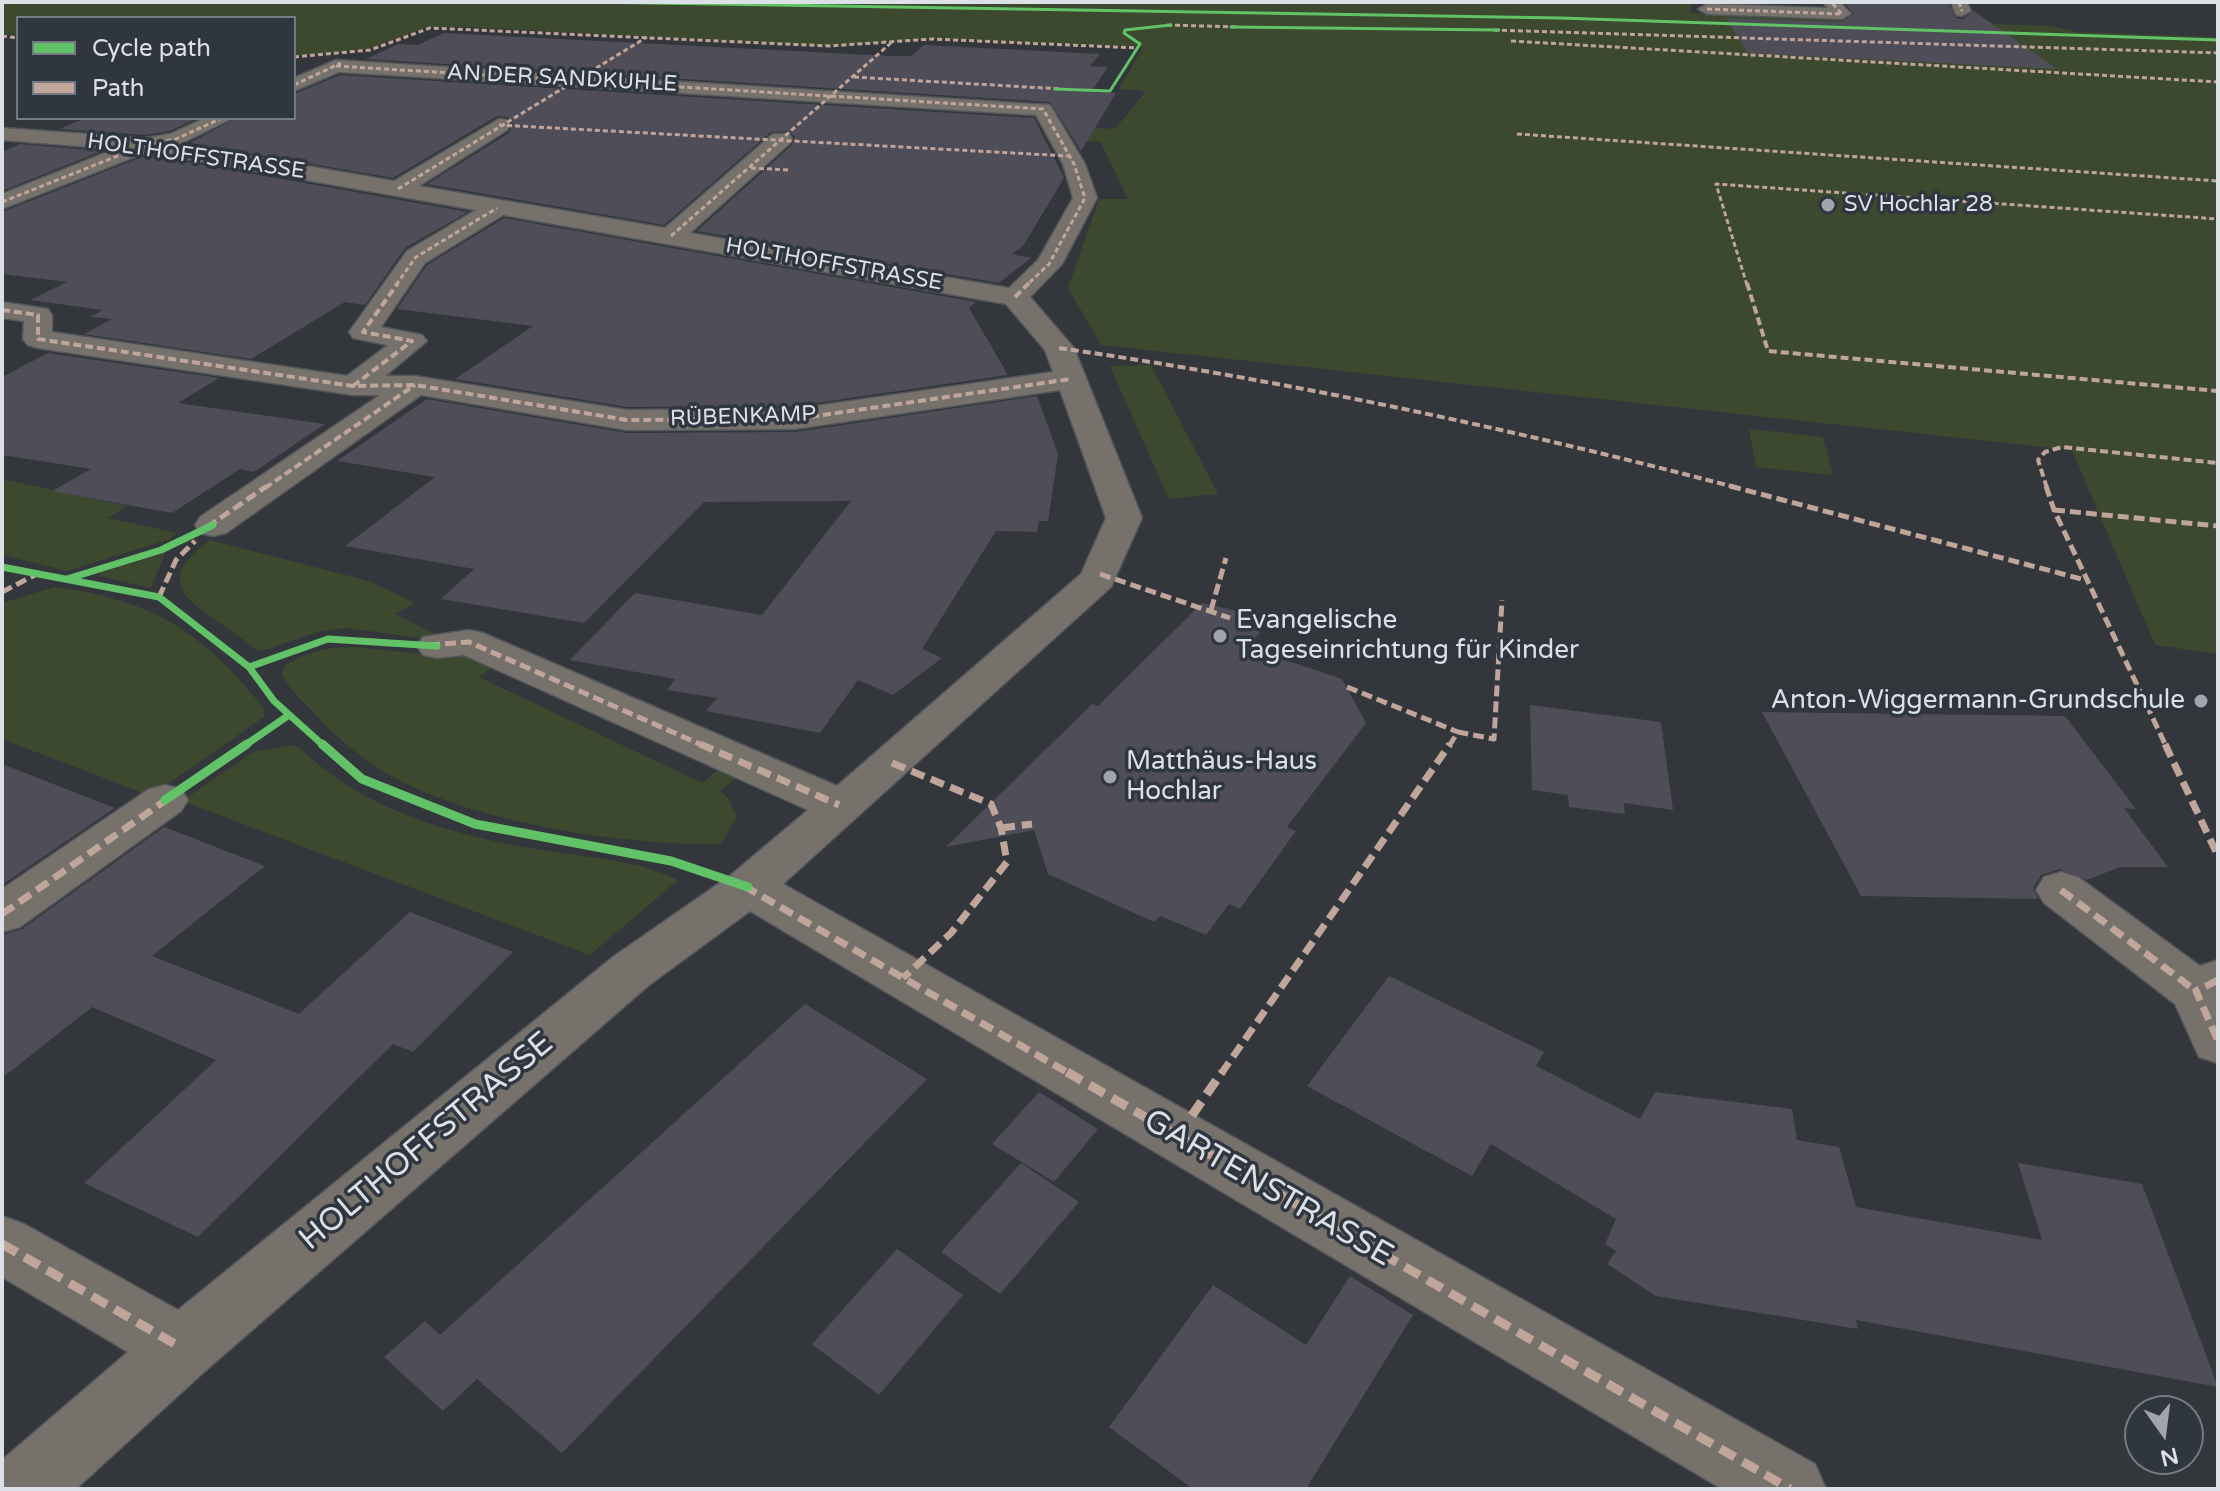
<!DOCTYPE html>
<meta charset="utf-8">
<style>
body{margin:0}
#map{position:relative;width:2220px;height:1491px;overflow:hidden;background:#33373c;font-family:"Varela Round",sans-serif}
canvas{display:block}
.frame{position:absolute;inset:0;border:4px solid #dce0e7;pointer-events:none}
.legend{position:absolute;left:16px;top:16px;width:280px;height:104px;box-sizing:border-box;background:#2f3640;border:2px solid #747a83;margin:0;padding:10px 14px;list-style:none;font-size:24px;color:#dce0e7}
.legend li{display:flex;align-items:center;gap:16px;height:40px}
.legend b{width:40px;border:2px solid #747a83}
.north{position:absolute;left:2124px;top:1395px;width:80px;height:80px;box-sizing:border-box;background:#2f3640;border:2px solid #747a83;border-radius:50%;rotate:166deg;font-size:22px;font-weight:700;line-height:32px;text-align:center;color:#dce0e7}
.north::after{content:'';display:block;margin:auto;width:28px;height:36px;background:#a1a5ab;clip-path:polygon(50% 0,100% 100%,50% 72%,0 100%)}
</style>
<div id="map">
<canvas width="2220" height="1491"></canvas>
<div class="frame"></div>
<ul class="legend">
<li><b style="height:10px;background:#61c268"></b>Cycle path</li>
<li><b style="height:10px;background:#c0a59a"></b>Path</li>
</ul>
<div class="north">N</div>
</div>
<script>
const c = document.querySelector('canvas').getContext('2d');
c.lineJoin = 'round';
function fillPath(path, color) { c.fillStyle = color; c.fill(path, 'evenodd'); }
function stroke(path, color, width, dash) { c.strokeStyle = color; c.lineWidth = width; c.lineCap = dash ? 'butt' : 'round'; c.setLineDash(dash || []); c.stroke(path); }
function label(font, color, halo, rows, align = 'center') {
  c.font = font + ' "Varela Round",sans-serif'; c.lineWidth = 7; c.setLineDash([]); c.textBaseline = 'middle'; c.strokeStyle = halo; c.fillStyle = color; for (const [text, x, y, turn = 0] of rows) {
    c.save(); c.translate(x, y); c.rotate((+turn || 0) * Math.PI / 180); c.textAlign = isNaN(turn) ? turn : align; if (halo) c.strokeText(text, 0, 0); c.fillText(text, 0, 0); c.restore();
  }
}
fillPath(new Path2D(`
 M2,2H1691V13L2051,26L2077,32L2218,37V654L2155,645L2072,450L1101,345L1068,288L1099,199H1128L1100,141L1075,142L1068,126L1115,129L1146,91L1119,89L1143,47L936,39L827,46L469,27H427L368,49L294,56V18H18V36L2,34Z
 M1151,365L1218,494L1169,499L1110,366Z
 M1749,429L1823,437L1833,475L1756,467Z
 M2,479L127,506L108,518L177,533L170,539L67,571L2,555Z
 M210,540L369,581L415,603L395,614L440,637L435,640L346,628L321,631L261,651L253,648C219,613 135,593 210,540Z
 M165,553L151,588L99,576L100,573Z
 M55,587C153,600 205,633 265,710L264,717L151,796L2,739V603Z
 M358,647L428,655L456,649L495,666L479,677L702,783L720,768L739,776L720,791L728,798L737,817L721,844C626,846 464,822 383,771C357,755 334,735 313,712C302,700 290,691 282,675L284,667C307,650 329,647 358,647Z
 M291,745L300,748C367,813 457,836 547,851C592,858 637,860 678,880L590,955L182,801L253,752Z`), '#3c492e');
fillPath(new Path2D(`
 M1844,2H1948L1956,18L1963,19L1974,11L2057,69L1748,53L1726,18L1842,22L1854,14Z
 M444,33L891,56H911L924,45L1100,54L1090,66L1108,67L1091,92L1116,93L1081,151L1050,102L366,59L398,44L417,45Z
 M340,75L1034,118L1064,178L1023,246L1012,254L1031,258L999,283L697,231L791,146L795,137L789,131L771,132L664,225L427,184L509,133L513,123L507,117L497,116L393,178L190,143L236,118H294V94Z
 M86,118H198L169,131L145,135L59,129Z
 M20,144L102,151L2,191V152Z
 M147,155L468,212L405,248L365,305L345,302L251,359L84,334L112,319L90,317L103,310L30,300L67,282L2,274V212Z
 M504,218L976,302L969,308L1008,375L795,406L627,407L455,379L533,326L397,309L427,265Z
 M48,353L219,378L178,403L325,424L254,472L240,469L172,513L52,491L91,469L2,455V377Z
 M1037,396L1058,454L1048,521H1039L1037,532L996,531L922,649L942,658L893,695L858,680L820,733L706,711L717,698L667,690L675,679L570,660L635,593L762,615L851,501L704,502L584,623L441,599L474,569L345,546L435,477L337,461L427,399L627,433L795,432Z
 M1202,603L1272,619L1247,647L1342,679L1366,723L1287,827L1296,831L1240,909L1229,904L1206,935L1160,916L1154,922L1048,874L1034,830L946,847L1092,704L1098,706Z
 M1530,705L1661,722L1673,810L1624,803L1625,814L1569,807L1568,795L1532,790Z
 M1762,712L2065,716L2136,809L2124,808L2168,867H2120L2087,880L2060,869L2041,875L2033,888L2038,899L1861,896Z
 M2,764L115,808L2,885Z
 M164,827L265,866L152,956L299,1014L410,912L513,952L413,1052L393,1044L198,1237L84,1183L216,1060L92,1007L2,1078V935L22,929Z
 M1389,976L1544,1052L1536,1066L1640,1119L1655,1092L1792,1109L1797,1140L1839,1147L1856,1207L2042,1240L2018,1163L2142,1184L2218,1387L1856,1320L1858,1329L1656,1296L1607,1264L1616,1251L1605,1244L1616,1219L1491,1144L1472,1176L1307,1086Z
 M805,1004L927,1079L562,1453L477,1379L443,1411L384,1357L425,1321L440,1335Z
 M1039,1092L1098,1129L1054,1182L992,1144Z
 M1021,1163L1079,1202L1000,1294L941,1252Z
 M897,1249L963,1295L879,1395L812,1344Z
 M1350,1276L1413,1315L1306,1489H1193L1109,1427L1213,1285L1306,1345Z`), '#4e4d58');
const street = new Path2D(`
 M1823,2H1840L1851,14L1842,19L1707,14L1698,9L1707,4L1828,8Z
 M1951,2H1967L1971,11L1962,16L1956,15Z
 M336,60L1050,105L1085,164L1097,198L1062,264L1030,297L1074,348L1142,518L1111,587L783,884L1815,1464L1826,1489H1722L750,911L649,985L205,1371L76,1489H2V1460L128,1352L2,1277V1216L24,1224L178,1310L613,957L731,875L808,810L464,655L437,658L423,655L417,646L423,637L469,630L483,633L837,786L1081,574L1106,518L1060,390L795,429L627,430L421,395L226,533L213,536L200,533L195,525L200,517L380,395H353L38,348L28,345L23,339L24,321L2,318V302L48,309L52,315V332L347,376L388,345L353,338L349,332L407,251L476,210L147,152L2,209V194L115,149L2,140V128L145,138L170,134L205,118H233L180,144L394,181L499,119L507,120L510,125L507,130L419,186L665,228L773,134H789L792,139L789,144L690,233L1009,288L1038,260L1073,198L1063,164L1036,115L339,72L294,91V78ZM503,215L1006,304L1045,350L1053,372L795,409L627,410L415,376H385L427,341L422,335L381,327L425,263Z
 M165,785L181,789L188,800L181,811L20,927L2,932V889L149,789Z
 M2061,872L2078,877L2200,966L2218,960V1063L2199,1057L2175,1004L2044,903L2036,890L2044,877Z`);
stroke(street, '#52555a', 3);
fillPath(street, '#76726b');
stroke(new Path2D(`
 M1959,2L1962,11
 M1707,9L1842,14L1831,2
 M1167,25L1239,27
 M1494,30L2218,53
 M2,36L18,38
 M1511,41L2218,82
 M294,57L370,50L430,28L829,46L932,39L1138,48
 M336,66L1043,109L1074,164L1085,198L1049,264L1027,285
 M854,77L1062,89
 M294,85L341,63
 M499,125L1068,156
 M1517,134L2218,181
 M751,168L790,170
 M398,189L647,37
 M2,202L145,145L176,139L222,118
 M671,236L892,42
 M396,285L416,257L497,208
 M1747,285L1716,184L2218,219`), '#c0a59a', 3, [5, 3]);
stroke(new Path2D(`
 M1747,283L1768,351L2218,391
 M1015,297L1029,283
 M2,310L38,315V339L353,386L415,385L627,420L795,419L1071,379
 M1059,348C1288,381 1514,429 1738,488
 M353,386L412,341L363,332L398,283
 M265,488L415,385
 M2047,488L2038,460L2045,452L2062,447L2218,463`), '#c0a59a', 4, [8, 4]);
stroke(new Path2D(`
 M1730,486L2089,581
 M2046,486L2054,510L2166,746
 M2054,510L2218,526
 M207,527L267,486
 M1100,574L1230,618
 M2,592L35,575
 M159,597L176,560L195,541
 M1211,610L1226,558
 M429,645L469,642L704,746
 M1347,687L1458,732
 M1449,746L1458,732L1494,739L1502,600`), '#c0a59a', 5, [11, 5]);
stroke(new Path2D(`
 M700,744L839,805
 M2165,744L2218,856
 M892,763L991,804L1001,828L1007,862L951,933L903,978
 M1001,828L1032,824
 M744,886L1070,1074
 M2061,890L2196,991
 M2,914L169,798
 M2218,980L2196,991L2218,1041
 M1221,1074L1450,744`), '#c0a59a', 7, [14, 7]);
stroke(new Path2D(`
 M1067,1072L1790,1489
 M1177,1137L1222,1072
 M2,1244L182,1348`), '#c0a59a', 9, [17, 9]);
stroke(new Path2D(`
 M593,2L1560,18L2218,40
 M1231,27L1499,30
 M1055,89L1110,91L1140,44L1124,33L1125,30L1171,25`), '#61c268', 3);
stroke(new Path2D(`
 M2,567L159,597L249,667L274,701L324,746
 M67,579L161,550L213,525
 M249,667L328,639L437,646
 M244,746L289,715`), '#61c268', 7);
stroke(new Path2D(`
 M322,744L362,779L475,824L671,861L748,887
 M165,800L247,744`), '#61c268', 9);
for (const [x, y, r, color] of [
 [1828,205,8,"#a1a5ab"],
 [1220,636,8,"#a1a5ab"],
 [2201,701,8,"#a1a5ab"],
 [1110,777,8,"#a1a5ab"]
]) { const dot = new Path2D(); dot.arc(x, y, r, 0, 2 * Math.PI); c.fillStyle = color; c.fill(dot); stroke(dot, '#2f3640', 3); }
label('22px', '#dce0e7', '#2f3640', [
 ["AN DER SANDKUHLE",562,79,3],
 ["HOLTHOFFSTRASSE",196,157,8],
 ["HOLTHOFFSTRASSE",834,265,10],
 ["RÜBENKAMP",743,417,-2]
]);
label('22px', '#dce0e7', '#2f3640', [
 ["SV Hochlar 28",1844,205]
], 'left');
label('26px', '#dce0e7', '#2f3640', [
 ["Evangelische",1236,621],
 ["Tageseinrichtung für Kinder",1236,651],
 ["Anton-Wiggermann-Grundschule",2185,701,"right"],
 ["Matthäus-Haus",1126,762],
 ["Hochlar",1126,792]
], 'left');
label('32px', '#dce0e7', '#2f3640', [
 ["HOLTHOFFSTRASSE",427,1142,-40],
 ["GARTENSTRASSE",1268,1189,30]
]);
</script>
